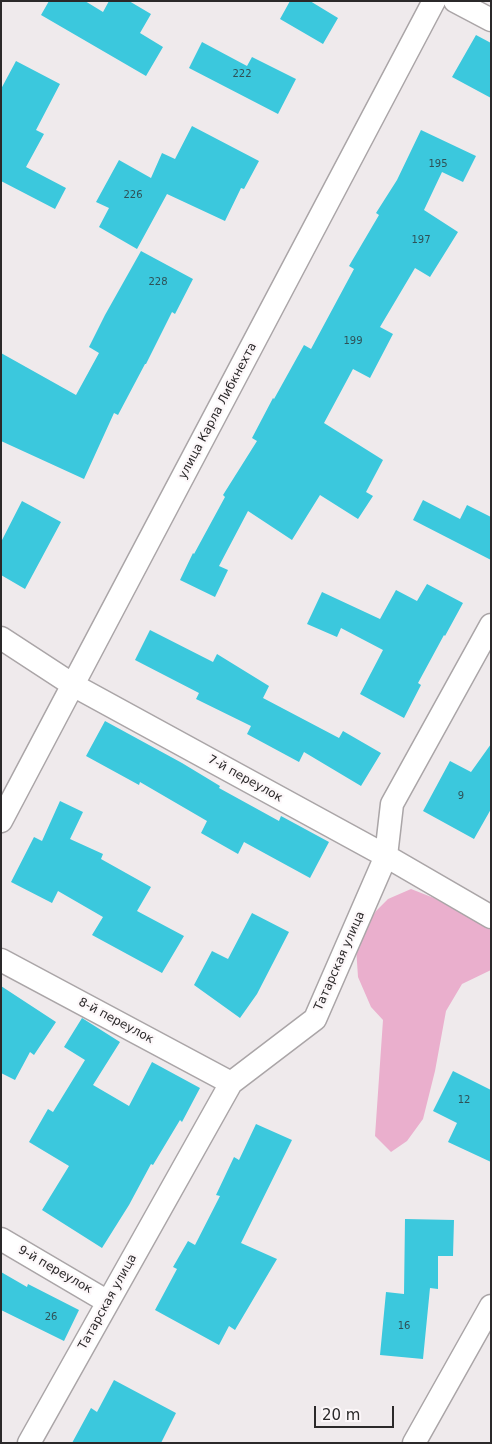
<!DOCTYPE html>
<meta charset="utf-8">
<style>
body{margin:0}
#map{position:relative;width:492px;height:1444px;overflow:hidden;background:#efeaec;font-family:"DejaVu Sans",sans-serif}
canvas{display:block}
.frame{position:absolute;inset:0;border:2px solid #2b292a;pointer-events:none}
.scale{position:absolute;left:314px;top:1406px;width:80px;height:22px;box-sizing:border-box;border:2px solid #2b292a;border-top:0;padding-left:6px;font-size:15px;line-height:18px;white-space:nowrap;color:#2b292a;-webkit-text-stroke:4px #fcf7f9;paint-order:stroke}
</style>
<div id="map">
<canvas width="492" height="1444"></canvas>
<div class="frame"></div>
<div class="scale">20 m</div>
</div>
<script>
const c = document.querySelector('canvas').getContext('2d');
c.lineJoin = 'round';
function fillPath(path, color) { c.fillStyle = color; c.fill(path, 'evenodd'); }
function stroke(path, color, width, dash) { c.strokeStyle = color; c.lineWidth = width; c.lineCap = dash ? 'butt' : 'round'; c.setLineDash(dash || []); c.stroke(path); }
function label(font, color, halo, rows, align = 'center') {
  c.font = font + ' "DejaVu Sans",sans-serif'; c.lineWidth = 4.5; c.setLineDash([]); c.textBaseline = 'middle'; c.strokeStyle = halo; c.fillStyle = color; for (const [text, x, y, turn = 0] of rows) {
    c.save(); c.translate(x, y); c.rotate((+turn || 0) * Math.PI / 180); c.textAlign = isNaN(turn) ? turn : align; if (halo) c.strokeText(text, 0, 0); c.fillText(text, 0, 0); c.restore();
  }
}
fillPath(new Path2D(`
 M411,889L434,898L491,930V970L462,984L446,1011L435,1071L423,1119L407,1141L391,1152L375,1136L383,1020L371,1007L358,977L356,947L362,933L376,911L388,899Z`), '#eaafcd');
fillPath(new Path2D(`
 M49,1H85L103,12L109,1H129L151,14L140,33L163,47L146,76L41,15Z
 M290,1H310L338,18L323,44L280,19Z
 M476,35L491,43V98L452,77Z
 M202,42L247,66L252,57L296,79L278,114L189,68Z
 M16,61L60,84L36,130L44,134L26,167L66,188L55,209L1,181V89Z
 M192,126L259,161L244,189L241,188L225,221L167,194L137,249L99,227L109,208L96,202L119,160L151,178L162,153L175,159Z
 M421,130L476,156L463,182L442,172L424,210L458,232L430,277L415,268L380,327L393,334L370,378L353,369L324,423L383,460L366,492L373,496L358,519L320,495L292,540L248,511L219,566L228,570L215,597L180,580L193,553L194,554L225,497L223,495L257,441L252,438L273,398L274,399L304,345L311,349L354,269L349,266L379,215L376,213L397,180Z
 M141,251L193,279L175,314L172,312L146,364H145L118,415L114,413L84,479L1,441V353L76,395L99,353L89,347L105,315Z
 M423,500L460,519L467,505L491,517V560L413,520Z
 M22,501L61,522L25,589L1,575V542Z
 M427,584L463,603L445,636L444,635L418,683L421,685L404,718L360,694L383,650L341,628L337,637L307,624L322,592L380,619L396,590L417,601Z
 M150,630L213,662L217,654L269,686L263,698L339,738L343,731L381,753L361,786L304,752L299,762L247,734L251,726L196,699L199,693L135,660Z
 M105,721L182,763L220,786L219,788L279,821L281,816L329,842L310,878L244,842L238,854L201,833L207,821L140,782L139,785L86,756Z
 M491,744V809L474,839L423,811L450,761L471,772Z
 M60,801L83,812L70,839L103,854L101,859L151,887L137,911L184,936L162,973L92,935L103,917L58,891L52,903L11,882L34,837L42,841Z
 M252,913L289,932L257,994L240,1018L194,985L212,951L228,959Z
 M1,986L56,1022L34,1055L30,1052L15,1080L1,1073Z
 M82,1018L120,1042L93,1085L129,1106L152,1062L200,1088L182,1122L180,1120L153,1165L151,1164L129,1205L102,1248L42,1210L69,1166L29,1142L48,1109L53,1112L85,1060L64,1047Z
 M453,1071L491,1090V1162L448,1142L457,1123L433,1111Z
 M256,1124L292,1140L241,1243L277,1259L235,1330L229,1326L219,1345L155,1310L177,1269L173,1267L188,1241L195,1245L220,1196L216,1195L234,1157L239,1160Z
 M405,1219L454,1220L453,1256H438V1289L430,1288L423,1359L380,1355L386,1292L404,1294Z
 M1,1272L27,1287L28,1284L79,1310L64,1341L1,1310Z
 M114,1380L176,1413L161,1443H72L91,1408L97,1412Z`), '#3bc8dd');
const street = new Path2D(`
 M455,1L491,20
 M1,638L73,685L386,856L491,917
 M1,821L434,1
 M1,960L231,1083
 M1,1239L108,1302
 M29,1443L231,1083L315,1019L386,856L392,804L491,625
 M414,1443L491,1306`);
stroke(street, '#aaa5a7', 25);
stroke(street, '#fff', 22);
label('10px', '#2f5157', null, [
 ["222",242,74],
 ["195",438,164],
 ["226",133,195],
 ["197",421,240],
 ["228",158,282],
 ["199",353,341],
 ["9",461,796],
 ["12",464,1100],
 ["26",51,1317],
 ["16",404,1326]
]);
label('12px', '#2b292a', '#fcf7f9', [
 ["улица Карла Либкнехта",218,411,-62],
 ["7-й переулок",245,779,29],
 ["Татарская улица",340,961,-66],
 ["8-й переулок",116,1021,28],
 ["9-й переулок",55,1270,30],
 ["Татарская улица",108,1302,-61]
]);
</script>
